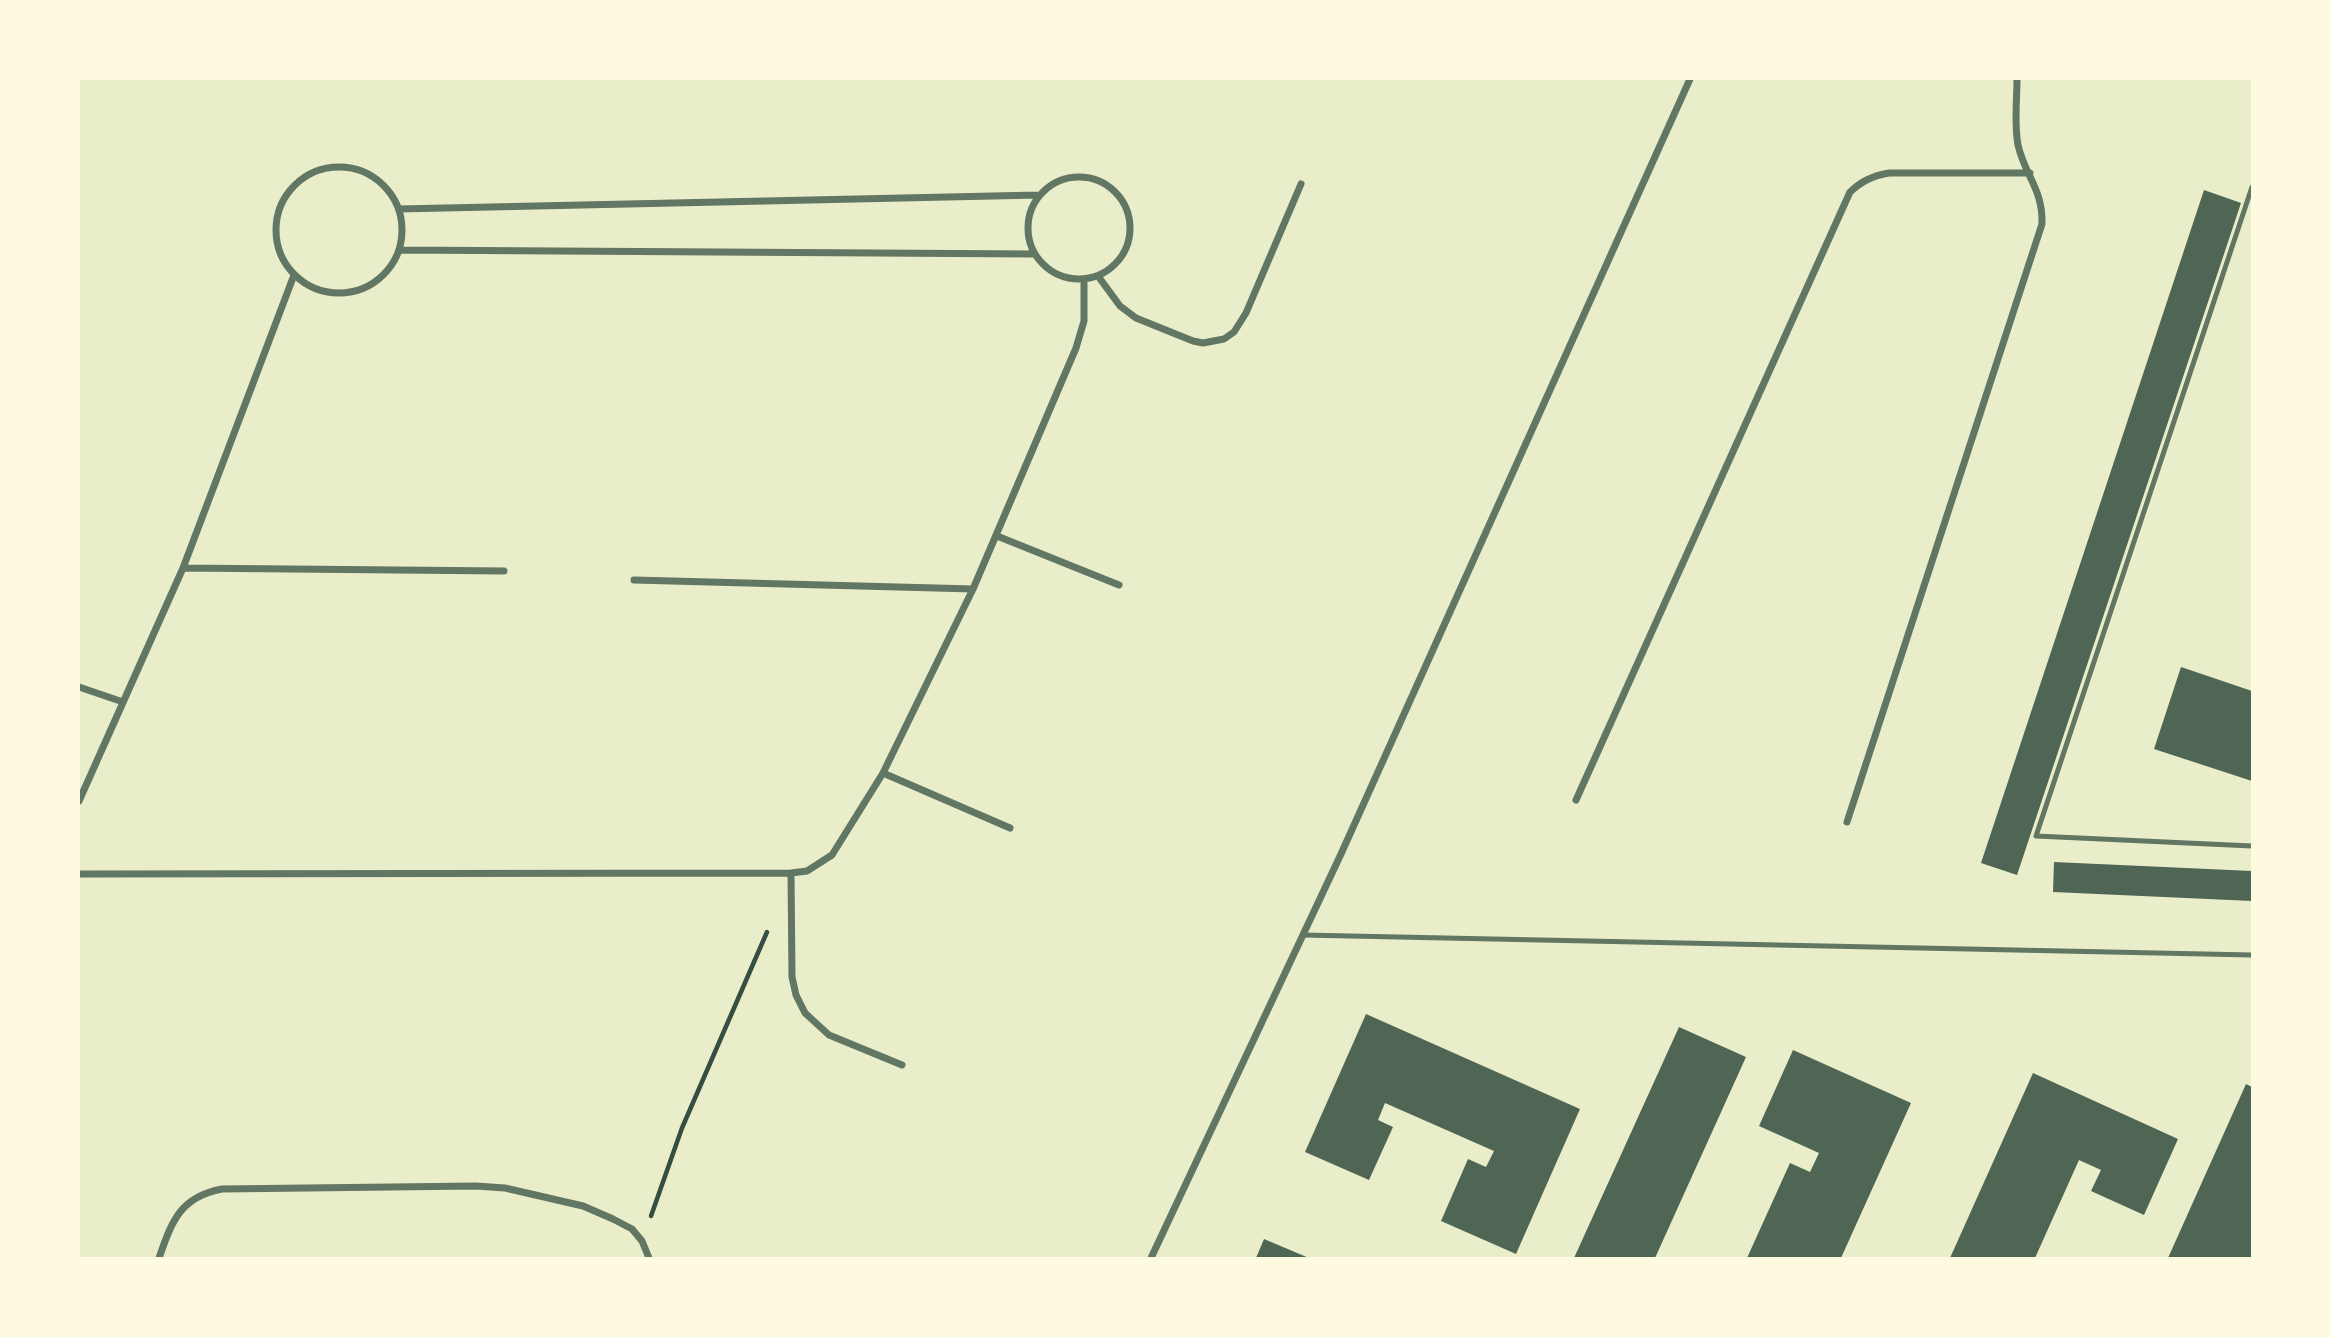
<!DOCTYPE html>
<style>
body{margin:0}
#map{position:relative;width:2331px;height:1337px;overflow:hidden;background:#e9edc9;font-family:"Source Serif 4",serif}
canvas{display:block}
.frame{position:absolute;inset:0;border:80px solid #fefae0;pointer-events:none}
</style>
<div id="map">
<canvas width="2331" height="1337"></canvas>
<div class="frame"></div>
</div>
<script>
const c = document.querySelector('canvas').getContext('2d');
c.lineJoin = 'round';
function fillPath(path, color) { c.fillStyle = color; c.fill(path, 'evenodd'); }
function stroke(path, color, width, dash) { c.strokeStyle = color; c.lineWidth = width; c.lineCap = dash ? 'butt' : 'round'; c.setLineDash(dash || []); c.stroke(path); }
fillPath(new Path2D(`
 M2204,190L2241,203L2017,875L1981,863Z
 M2181,667L2252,691V781L2154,749Z
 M2054,862L2252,871V901L2053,892Z
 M1366,1014L1580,1109L1516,1254L1441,1221L1468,1159L1486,1167L1494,1151L1385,1103L1378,1120L1393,1127L1369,1180L1305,1152Z
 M1679,1027L1746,1057L1655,1258H1574Z
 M1793,1050L1911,1103L1841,1258H1747L1790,1163L1810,1172L1819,1153L1759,1126Z
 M2033,1073L2178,1139L2144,1215L2091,1191L2101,1170L2079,1160L2035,1258H1950Z
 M2246,1084L2252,1087V1258H2168Z
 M1264,1239L1309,1258H1256Z`), '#4f6655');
stroke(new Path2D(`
 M651,1216L682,1128L767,932`), '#344e41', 4.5);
stroke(new Path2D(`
 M2252,187L2036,836L2252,846
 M1303,935L2252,955`), '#617663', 5);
stroke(new Path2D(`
 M276 230a63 63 0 1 1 126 0a63 63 0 1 1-126 0Z
 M1028 228a51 51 0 1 1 102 0a51 51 0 1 1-102 0Z
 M399,209L1039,195
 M399,250L1034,254
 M1098,276L1120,306L1136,318L1193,341L1203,343L1224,339L1234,332L1246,313L1301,184
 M997,536L1119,585
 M183,568L504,571
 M634,580L973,589
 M79,687L123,702
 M883,773L1010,828
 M1576,800L1850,192C1862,181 1872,176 1889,173H2030
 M79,801L183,568L294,275
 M1847,822L2042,224C2043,189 2025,176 2018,145C2014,124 2017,100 2017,79
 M791,873L792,977L796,995L805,1013L829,1035L902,1065
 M79,874L791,873L807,871L832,855L883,773L973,589L1076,348L1084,321V280
 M159,1258C172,1221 180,1197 222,1189L476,1186L505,1188L583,1206L613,1219L632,1229L642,1241L649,1258
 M1151,1258L1341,854L1690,79`), '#617663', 7);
</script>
